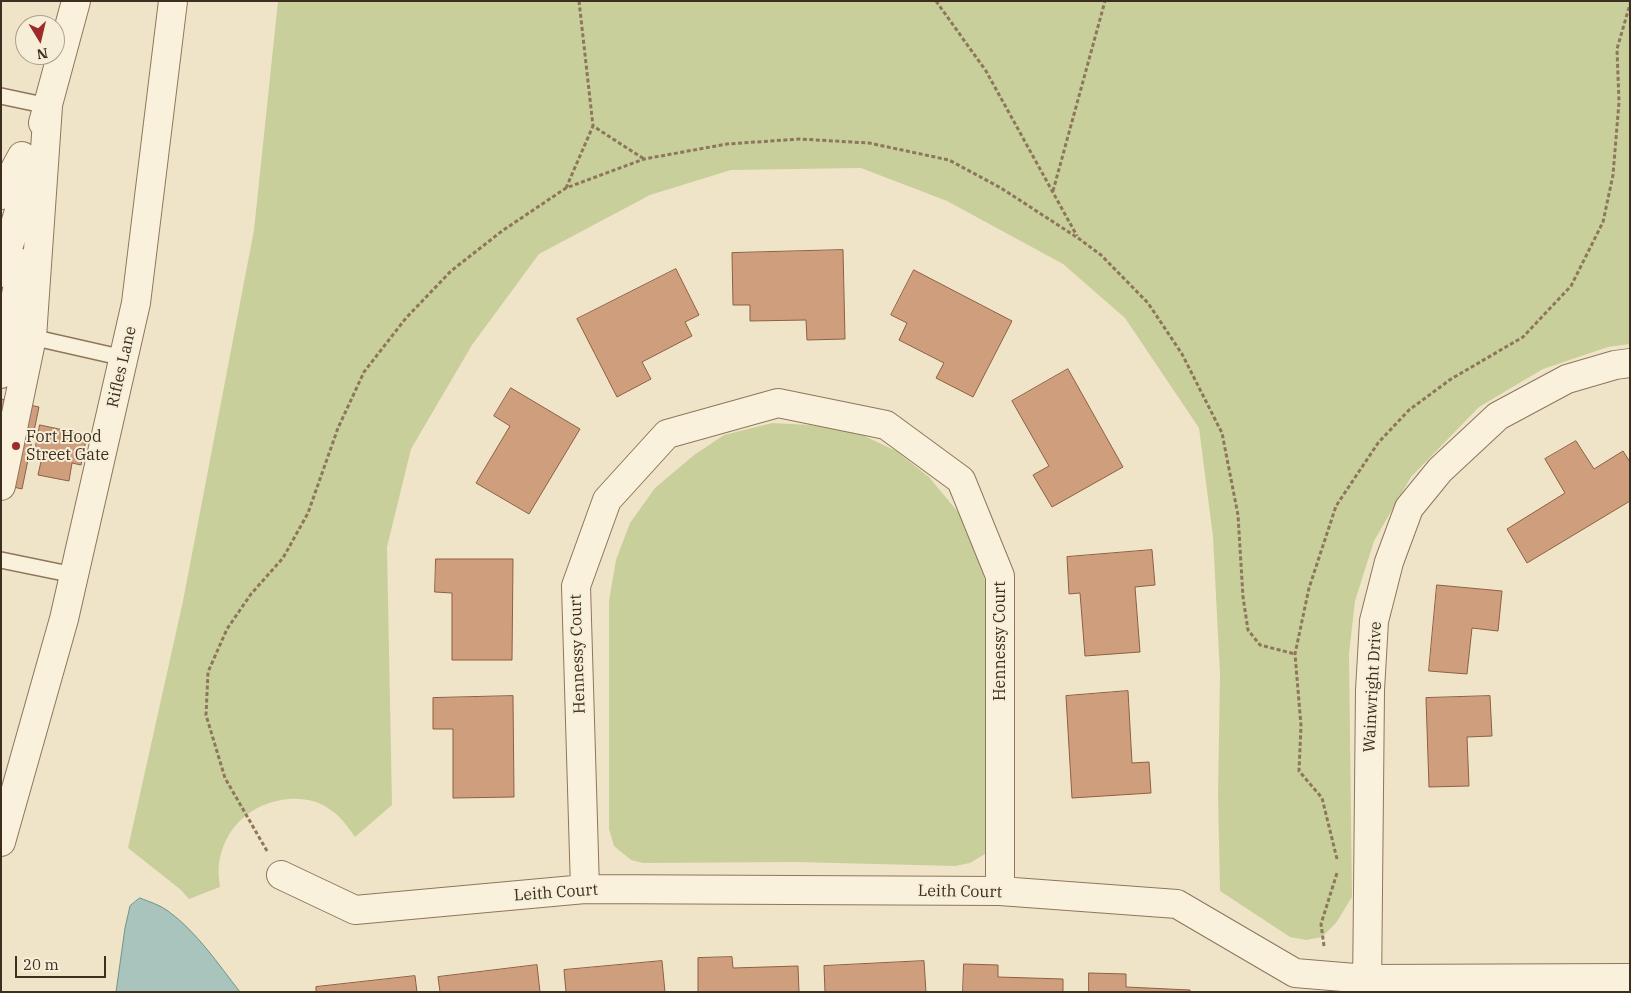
<!DOCTYPE html>
<style>
body{margin:0}
#map{position:relative;width:1631px;height:993px;overflow:hidden;background:#f0e4c8;font-family:"IBM Plex Serif",serif}
canvas{display:block}
.frame{position:absolute;inset:0;border:2px solid #3d2e20;pointer-events:none}
.north{position:absolute;left:15px;top:15px;width:50px;height:50px;box-sizing:border-box;background:#f7eed8;border:1px solid #ada18e;border-radius:50%;rotate:171deg;font-size:14px;font-weight:700;line-height:20px;text-align:center;color:#3d2e20}
.north::after{content:'';display:block;margin:auto;width:18px;height:22px;background:#9e2a2b;clip-path:polygon(50% 0,100% 100%,50% 72%,0 100%)}
.scale{position:absolute;left:15px;top:956px;width:91px;height:22px;box-sizing:border-box;border:2px solid #3d2e20;border-top:0;padding-left:6px;font-size:15px;line-height:18px;white-space:nowrap;color:#3d2e20;-webkit-text-stroke:4px #f7eed8;paint-order:stroke}
</style>
<div id="map">
<canvas width="1631" height="993"></canvas>
<div class="frame"></div>
<div class="north">N</div>
<div class="scale">20 m</div>
</div>
<script>
const c = document.querySelector('canvas').getContext('2d');
c.lineJoin = 'round';
function fillPath(path, color) { c.fillStyle = color; c.fill(path, 'evenodd'); }
function stroke(path, color, width, dash) { c.strokeStyle = color; c.lineWidth = width; c.lineCap = dash ? 'butt' : 'round'; c.setLineDash(dash || []); c.stroke(path); }
function label(font, color, halo, rows, align = 'center') {
  c.font = font + ' "IBM Plex Serif",serif'; c.lineWidth = 4; c.setLineDash([]); c.textBaseline = 'middle'; c.strokeStyle = halo; c.fillStyle = color; for (const [text, x, y, turn = 0] of rows) {
    c.save(); c.translate(x, y); c.rotate((+turn || 0) * Math.PI / 180); c.textAlign = isNaN(turn) ? turn : align; if (halo) c.strokeText(text, 0, 0); c.fillText(text, 0, 0); c.restore();
  }
}
fillPath(new Path2D(`
 M278,1H1630V344L1608,347L1543,369L1479,407L1411,477L1374,541L1355,601L1349,654L1352,897L1336,923L1322,937L1306,940L1290,937L1220,891L1218,794L1220,674L1213,537L1199,428L1125,318L1063,264L947,201L861,168L731,170L650,195L539,254L472,345L411,449L387,547L392,805L355,837C348,827 342,818 332,811C320,801 304,798 289,799C252,802 224,827 219,864C218,871 219,879 220,887L189,899L181,890L128,848L183,601L254,230Z
 M772,423L810,425L854,431L896,451L929,477L958,512L976,548L988,592V837L985,854L970,863L955,866L796,862L643,863L631,860L614,846L609,829V601L616,560L630,523L655,488L694,455L724,435Z`), '#c9cf9b');
const water = new Path2D(`
 M140,898C150,902 160,905 168,911C196,931 219,965 240,992H116L125,928L130,906Z`);
fillPath(water, '#a9c4bc');
stroke(water, '#6f938a', 1);
const building = new Path2D(`
 M843,250L845,339L807,340L806,320L750,321V305H733L732,253Z
 M676,269L699,315L685,322L692,336L642,362L651,379L617,397L577,319Z
 M914,270L1012,321L973,397L936,378L944,363L899,340L907,323L891,315Z
 M1068,369L1123,467L1052,507L1033,475L1049,466L1012,401Z
 M511,388L580,429L529,514L476,483L510,426L494,416Z
 M1,399L39,407L22,489L1,484Z
 M40,425L87,435L81,465L72,463L69,481L38,475L42,457L34,456Z
 M1576,441L1594,469L1623,451L1630,462V501L1527,563L1507,529L1565,493L1545,459Z
 M1152,550L1155,585L1135,587L1140,652L1085,656L1080,593L1069,594L1067,557Z
 M436,559H513L512,660H452V593L435,592Z
 M1437,585L1502,591L1498,631L1472,628L1467,674L1429,671Z
 M1128,691L1132,763L1149,762L1151,793L1072,798L1066,696Z
 M513,696L514,797L453,798V729H433V698Z
 M1490,696L1492,736L1467,737L1469,786L1429,787L1426,698Z
 M732,957L733,968L798,966L799,992H698V958Z
 M662,961L665,992H566L564,970Z
 M924,961L926,992H825L824,966Z
 M964,964L998,965V977L1063,979V992H963Z
 M537,965L540,992H440L438,977Z
 M1089,973L1126,974V987L1190,990V992H1089Z
 M415,976L417,992H316V987Z`);
fillPath(building, '#cf9f7d');
stroke(building, '#8d5f41', 1);
const service = new Path2D(`
 M1,96L48,106
 M27,336L124,358
 M1,560L74,575`);
const minor = new Path2D(`
 M281,875L355,910L585,889L1000,891L1177,904L1295,973L1367,979L1630,978
 M585,889L576,586L607,500L667,434L778,403L886,425L961,480L1000,576V891
 M1367,992L1370,690L1374,621L1389,562L1409,508L1440,470L1498,416L1567,379L1615,365L1630,363`);
const tertiary = new Path2D(`
 M43,123L76,1
 M1,195L22,156
 M1,273L33,162
 M1,374L22,263
 M1,486L32,337L48,106
 M1,842L64,619L136,303L173,1`);
stroke(service, '#8d765c', 18);
stroke(minor, '#8d765c', 30);
stroke(tertiary, '#8d765c', 30);
stroke(new Path2D(`
 M579,1L593,126
 M936,1L986,71L1077,236
 M566,188L593,126L644,159
 M1053,191L1105,1
 M267,851L225,778L206,715L208,672L227,629L251,594L283,558L308,513L338,428L364,372L406,318L451,271L502,231L566,188L644,159L727,144L800,139L869,143L949,160L1001,188L1078,238L1101,255L1148,303L1182,354L1222,433L1238,515L1243,597L1248,630L1260,645L1295,654
 M1337,859L1322,798L1299,771L1301,726L1295,654L1309,588L1336,506L1378,443L1409,410L1451,379L1523,337L1571,286L1603,222L1613,175L1619,102L1617,49L1630,4
 M1324,946L1321,924L1337,873`), '#8d765c', 3, [4, 2.5]);
stroke(service, '#faf1dc', 15);
stroke(minor, '#faf1dc', 28);
stroke(tertiary, '#faf1dc', 28);
for (const [x, y, r, color] of [
 [16,446,5,"#9e2a2b"]
]) { const dot = new Path2D(); dot.arc(x, y, r, 0, 2 * Math.PI); c.fillStyle = color; c.fill(dot); stroke(dot, '#f7eed8', 2); }
label('16px', '#3d2e20', '#f7eed8', [
 ["Rifles Lane",122,367,-77],
 ["Hennessy Court",1000,641,-90],
 ["Hennessy Court",578,654,-92],
 ["Wainwright Drive",1373,687,-87],
 ["Leith Court",960,892,1],
 ["Leith Court",556,893,-4]
]);
label('16px', '#3d2e20', '#f7eed8', [
 ["Fort Hood",26,437],
 ["Street Gate",26,455]
], 'left');
</script>
